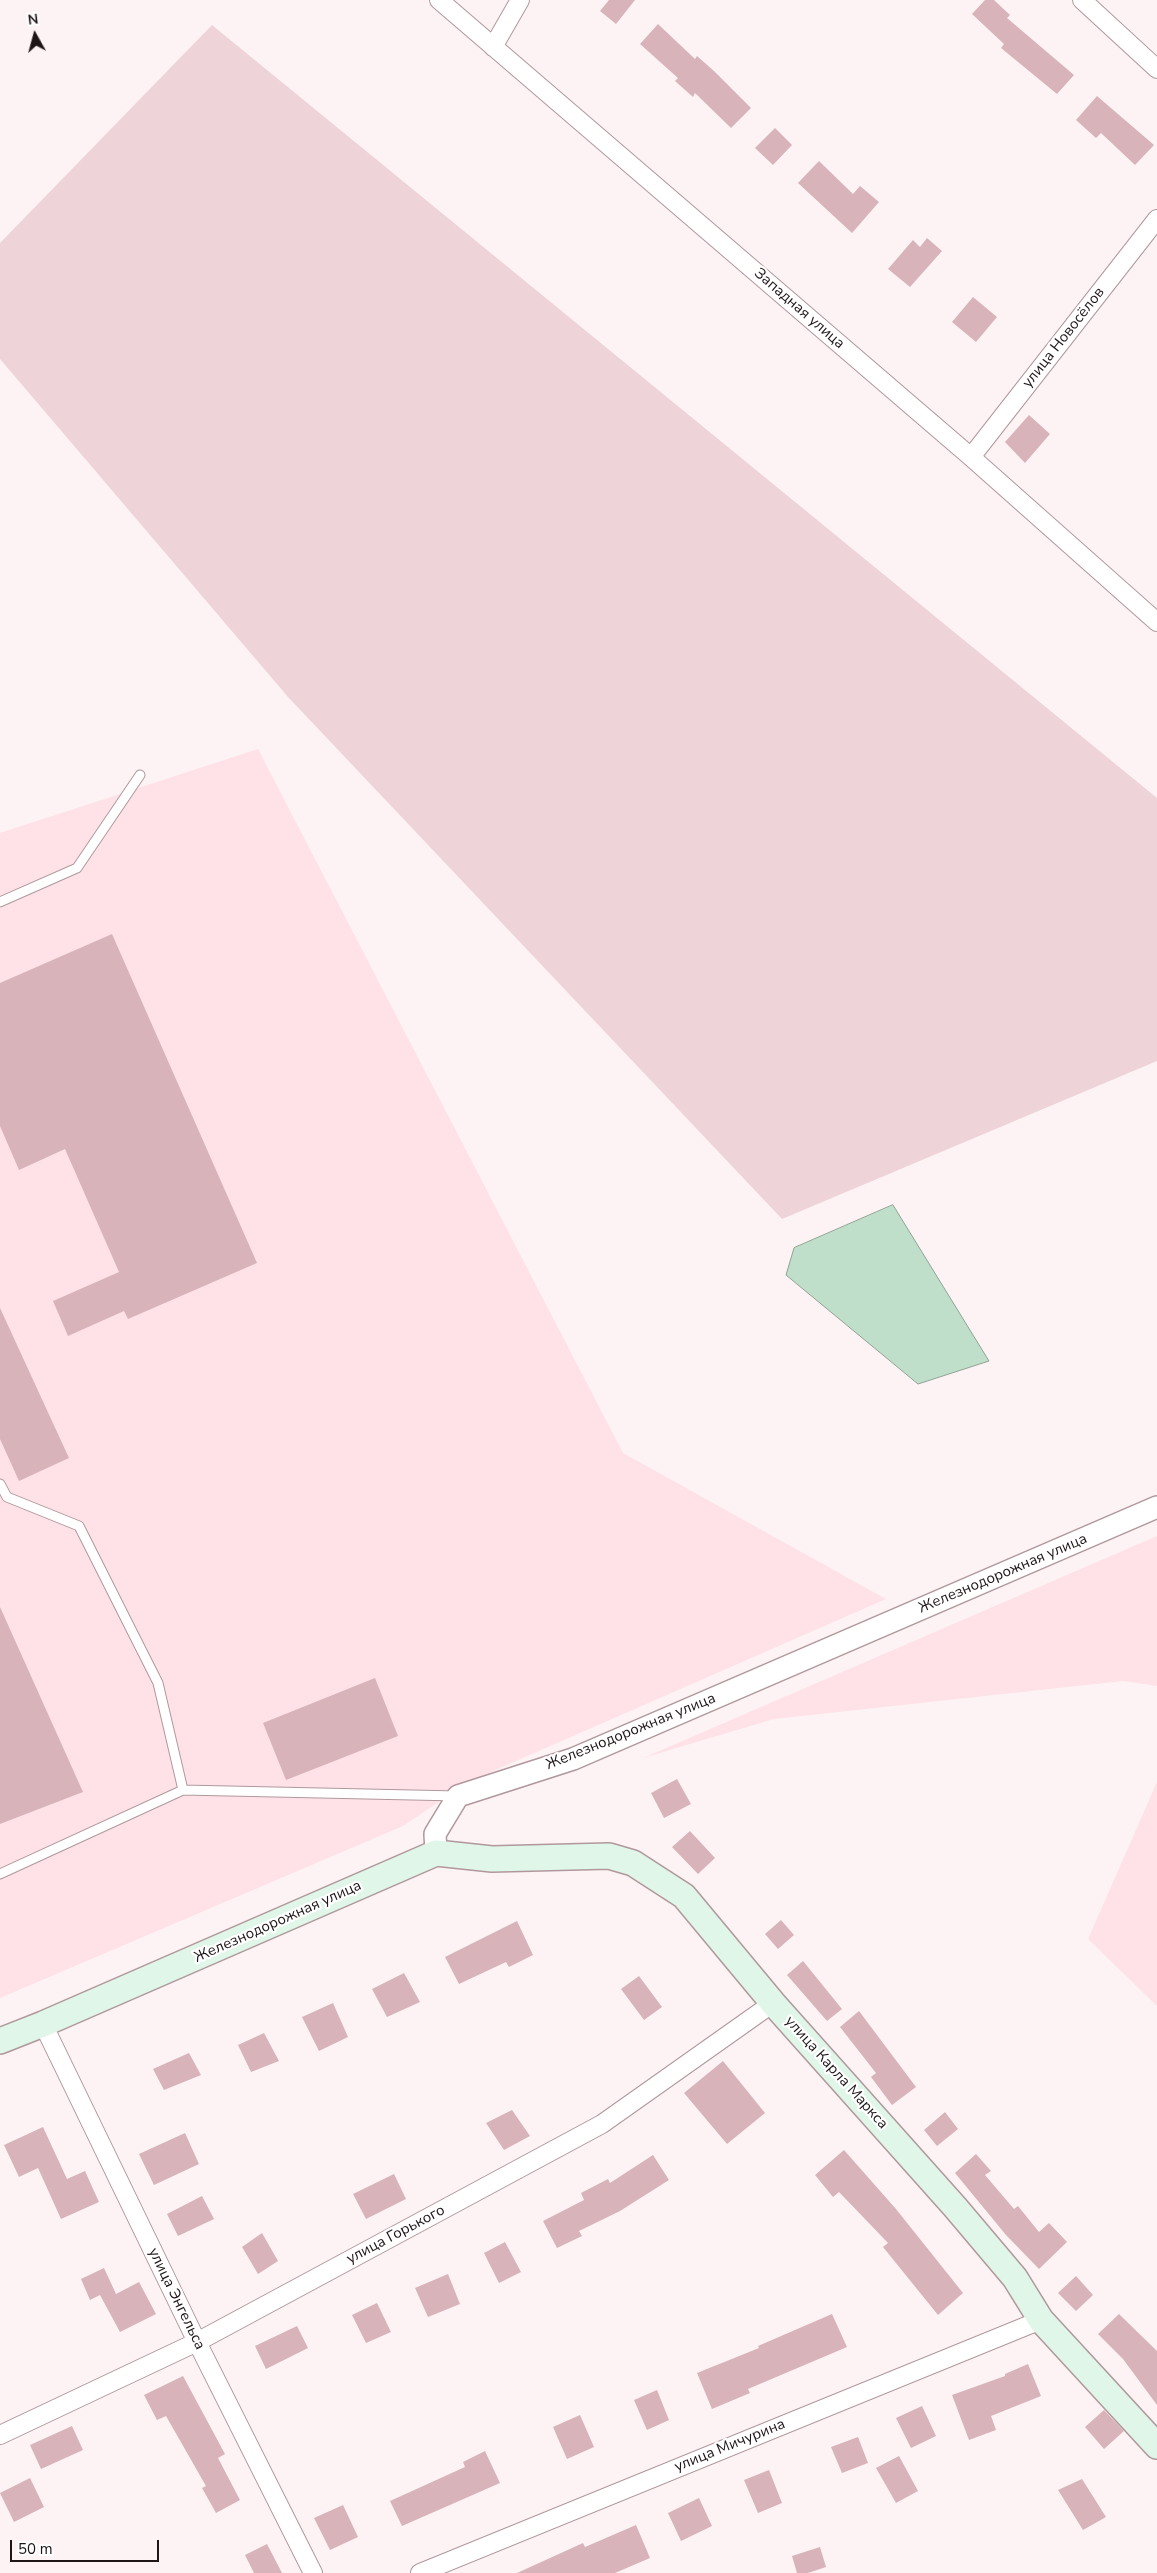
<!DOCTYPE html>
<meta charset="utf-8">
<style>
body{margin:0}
#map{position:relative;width:1157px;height:2573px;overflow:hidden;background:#fdf3f4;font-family:"Nunito Sans",sans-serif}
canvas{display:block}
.north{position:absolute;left:10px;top:10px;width:50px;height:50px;-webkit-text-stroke:4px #fff;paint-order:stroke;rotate:353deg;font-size:14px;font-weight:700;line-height:20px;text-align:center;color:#1e1517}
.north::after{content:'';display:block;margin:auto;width:18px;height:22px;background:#1e1517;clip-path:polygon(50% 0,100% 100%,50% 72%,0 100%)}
.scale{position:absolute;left:10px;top:2540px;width:149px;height:22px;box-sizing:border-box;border:2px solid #1e1517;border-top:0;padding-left:6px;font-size:15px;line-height:18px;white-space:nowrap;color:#1e1517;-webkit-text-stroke:4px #fff;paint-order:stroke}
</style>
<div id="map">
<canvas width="1157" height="2573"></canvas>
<div class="north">N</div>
<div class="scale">50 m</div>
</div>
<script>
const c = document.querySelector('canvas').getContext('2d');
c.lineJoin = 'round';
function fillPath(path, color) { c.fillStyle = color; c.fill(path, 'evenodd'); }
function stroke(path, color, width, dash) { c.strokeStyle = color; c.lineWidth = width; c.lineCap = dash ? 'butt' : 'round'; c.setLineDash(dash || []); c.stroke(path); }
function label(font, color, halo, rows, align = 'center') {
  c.font = font + ' "Nunito Sans",sans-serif'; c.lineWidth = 4.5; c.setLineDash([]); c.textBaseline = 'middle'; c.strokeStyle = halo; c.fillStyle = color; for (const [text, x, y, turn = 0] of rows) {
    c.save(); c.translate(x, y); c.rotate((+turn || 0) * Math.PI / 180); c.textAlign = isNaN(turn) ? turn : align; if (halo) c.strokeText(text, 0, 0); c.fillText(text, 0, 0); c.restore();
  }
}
fillPath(new Path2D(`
 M258,749L623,1453L886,1599L468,1782L403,1826L0,1998V833Z
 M1157,1536V1686L1123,1681L774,1719L643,1758Z
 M1157,1782V2006L1088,1939Z`), '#fee2e7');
fillPath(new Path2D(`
 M212,25L1157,798V1061L782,1219L288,697L0,359V243Z`), '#eed4d8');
const water = new Path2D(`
 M893,1205L989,1361L918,1384L786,1275L794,1248Z`);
fillPath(water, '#c0dfca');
stroke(water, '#8fa294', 1);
fillPath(new Path2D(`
 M609,0H635L616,24L600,11Z
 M985,0H994L1010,15L1007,18L1074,75L1057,94L1001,48L1004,44L972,14Z
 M658,24L695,59L697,56L714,71L751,108L731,128L695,93L693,97L675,81L678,78L640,44Z
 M1097,96L1154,145L1135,165L1101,133L1096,138L1076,120Z
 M775,128L792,145L773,165L755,148Z
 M819,161L853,194L860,186L879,202L852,233L798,183Z
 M927,238L942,251L910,287L888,269L913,240L920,247Z
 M973,297L997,317L976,342L952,322Z
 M1029,415L1050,434L1025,463L1005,442Z
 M112,934L257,1263L128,1319L124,1311L68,1336L53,1301L119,1272L65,1149L19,1170L0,1126V983Z
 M0,1308L69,1458L19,1481L0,1439Z
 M0,1607L83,1792L0,1824Z
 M375,1678L398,1736L286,1780L263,1723Z
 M677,1779L691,1804L664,1818L651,1793Z
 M690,1831L715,1858L698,1874L672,1847Z
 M781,1920L794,1935L778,1949L765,1934Z
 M517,1921L533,1955L509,1967L506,1962L459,1984L445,1957Z
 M803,1961L842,2009L827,2021L787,1975Z
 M404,1973L420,2002L387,2017L372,1989Z
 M639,1976L662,2007L644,2020L621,1989Z
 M333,2003L348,2037L319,2051L302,2017Z
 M859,2011L916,2087L892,2105L871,2077L876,2073L840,2027Z
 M264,2033L279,2061L251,2072L238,2045Z
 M189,2053L201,2075L164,2090L153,2069Z
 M723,2061L765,2113L727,2144L684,2093Z
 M512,2110L530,2136L504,2150L486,2123Z
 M945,2112L958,2129L937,2146L924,2130Z
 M43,2127L67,2179L85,2171L99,2202L61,2219L38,2168L19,2177L4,2145Z
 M185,2133L199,2164L154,2185L139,2154Z
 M844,2150L896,2209L963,2293L938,2315L883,2247L888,2243L839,2192L833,2197L815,2175Z
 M976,2154L991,2171L985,2175L1014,2209L1018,2206L1039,2232L1049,2223L1067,2242L1039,2269L1006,2235L955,2173Z
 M653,2155L669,2180L620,2211L579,2231L582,2236L557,2248L543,2221L584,2200L581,2193L608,2179L610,2183Z
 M394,2174L406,2199L366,2219L353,2194Z
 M202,2196L214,2219L178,2236L167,2214Z
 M262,2233L278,2261L258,2274L242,2247Z
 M505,2242L521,2272L499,2283L484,2253Z
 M104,2268L116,2294L139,2282L156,2314L120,2332L100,2295L90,2300L81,2279Z
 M448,2274L460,2304L428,2317L415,2288Z
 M1076,2276L1093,2295L1076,2311L1058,2293Z
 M377,2303L391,2332L366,2343L352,2315Z
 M832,2314L847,2347L748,2389L750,2393L712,2409L697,2373L759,2348L758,2346Z
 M1119,2314L1157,2351V2405L1123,2359L1098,2334Z
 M297,2326L308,2348L266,2369L255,2346Z
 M1028,2364L1041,2396L991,2416L996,2430L969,2440L952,2395L1005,2376V2374Z
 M183,2376L225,2454L218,2458L240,2500L216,2513L202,2488L206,2486L166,2416L157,2420L144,2395Z
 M657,2390L669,2420L647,2430L634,2400Z
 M922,2406L936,2436L911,2448L896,2418Z
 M1104,2410L1124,2431L1104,2449L1085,2427Z
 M580,2415L594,2447L567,2459L553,2427Z
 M72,2426L83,2450L41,2469L30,2445Z
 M858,2437L868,2463L842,2473L831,2447Z
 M485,2451L500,2483L402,2526L390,2501L465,2467L463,2462Z
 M899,2456L918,2491L896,2503L876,2468Z
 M769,2470L782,2503L758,2513L744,2480Z
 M30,2478L44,2507L14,2522L0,2493Z
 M1082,2479L1106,2517L1083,2530L1058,2490Z
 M699,2498L712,2526L681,2541L668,2513Z
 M343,2505L358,2537L330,2550L314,2518Z
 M636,2525L650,2558L615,2573H517L583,2543L585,2547Z
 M267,2544L282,2573H254L245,2555Z
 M820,2547L826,2567L808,2573H797L792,2556Z`), '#d8b3ba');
const service = new Path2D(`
 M0,902L77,868L140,775
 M0,1484L7,1497L79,1526L158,1683L183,1790
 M0,1874L183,1790L458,1796`);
const minor = new Path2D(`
 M439,0L971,457L1157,622
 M1082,0L1157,69
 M493,47L520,0
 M971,457L1157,219
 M43,2024L197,2342L313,2573
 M0,2435L197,2342L602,2124L773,2003
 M420,2573L1041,2320`);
const tertiary = new Path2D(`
 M436,1853L435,1834L458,1796L573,1759L1157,1507`);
const secondary = new Path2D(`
 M0,2041L43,2024L436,1853L492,1859L609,1856L633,1863L684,1896L773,2003L955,2207L1015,2278L1041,2320L1157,2446`);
stroke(service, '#b0989c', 11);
stroke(minor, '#b0989c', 20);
stroke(tertiary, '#b0989c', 24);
stroke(secondary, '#b0989c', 28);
stroke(service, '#fff', 9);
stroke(minor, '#fff', 18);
stroke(tertiary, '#fff', 21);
stroke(secondary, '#dff6e8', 25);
label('15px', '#1e1517', '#fff', [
 ["Западная улица",799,309,41],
 ["улица Новосёлов",1064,338,-52],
 ["Железнодорожная улица",1003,1574,-23],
 ["Железнодорожная улица",631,1732,-22],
 ["Железнодорожная улица",278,1922,-24],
 ["улица Карла Маркса",836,2073,48],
 ["улица Горького",396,2235,-28],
 ["улица Энгельса",176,2299,64],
 ["улица Мичурина",730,2446,-22]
]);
</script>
